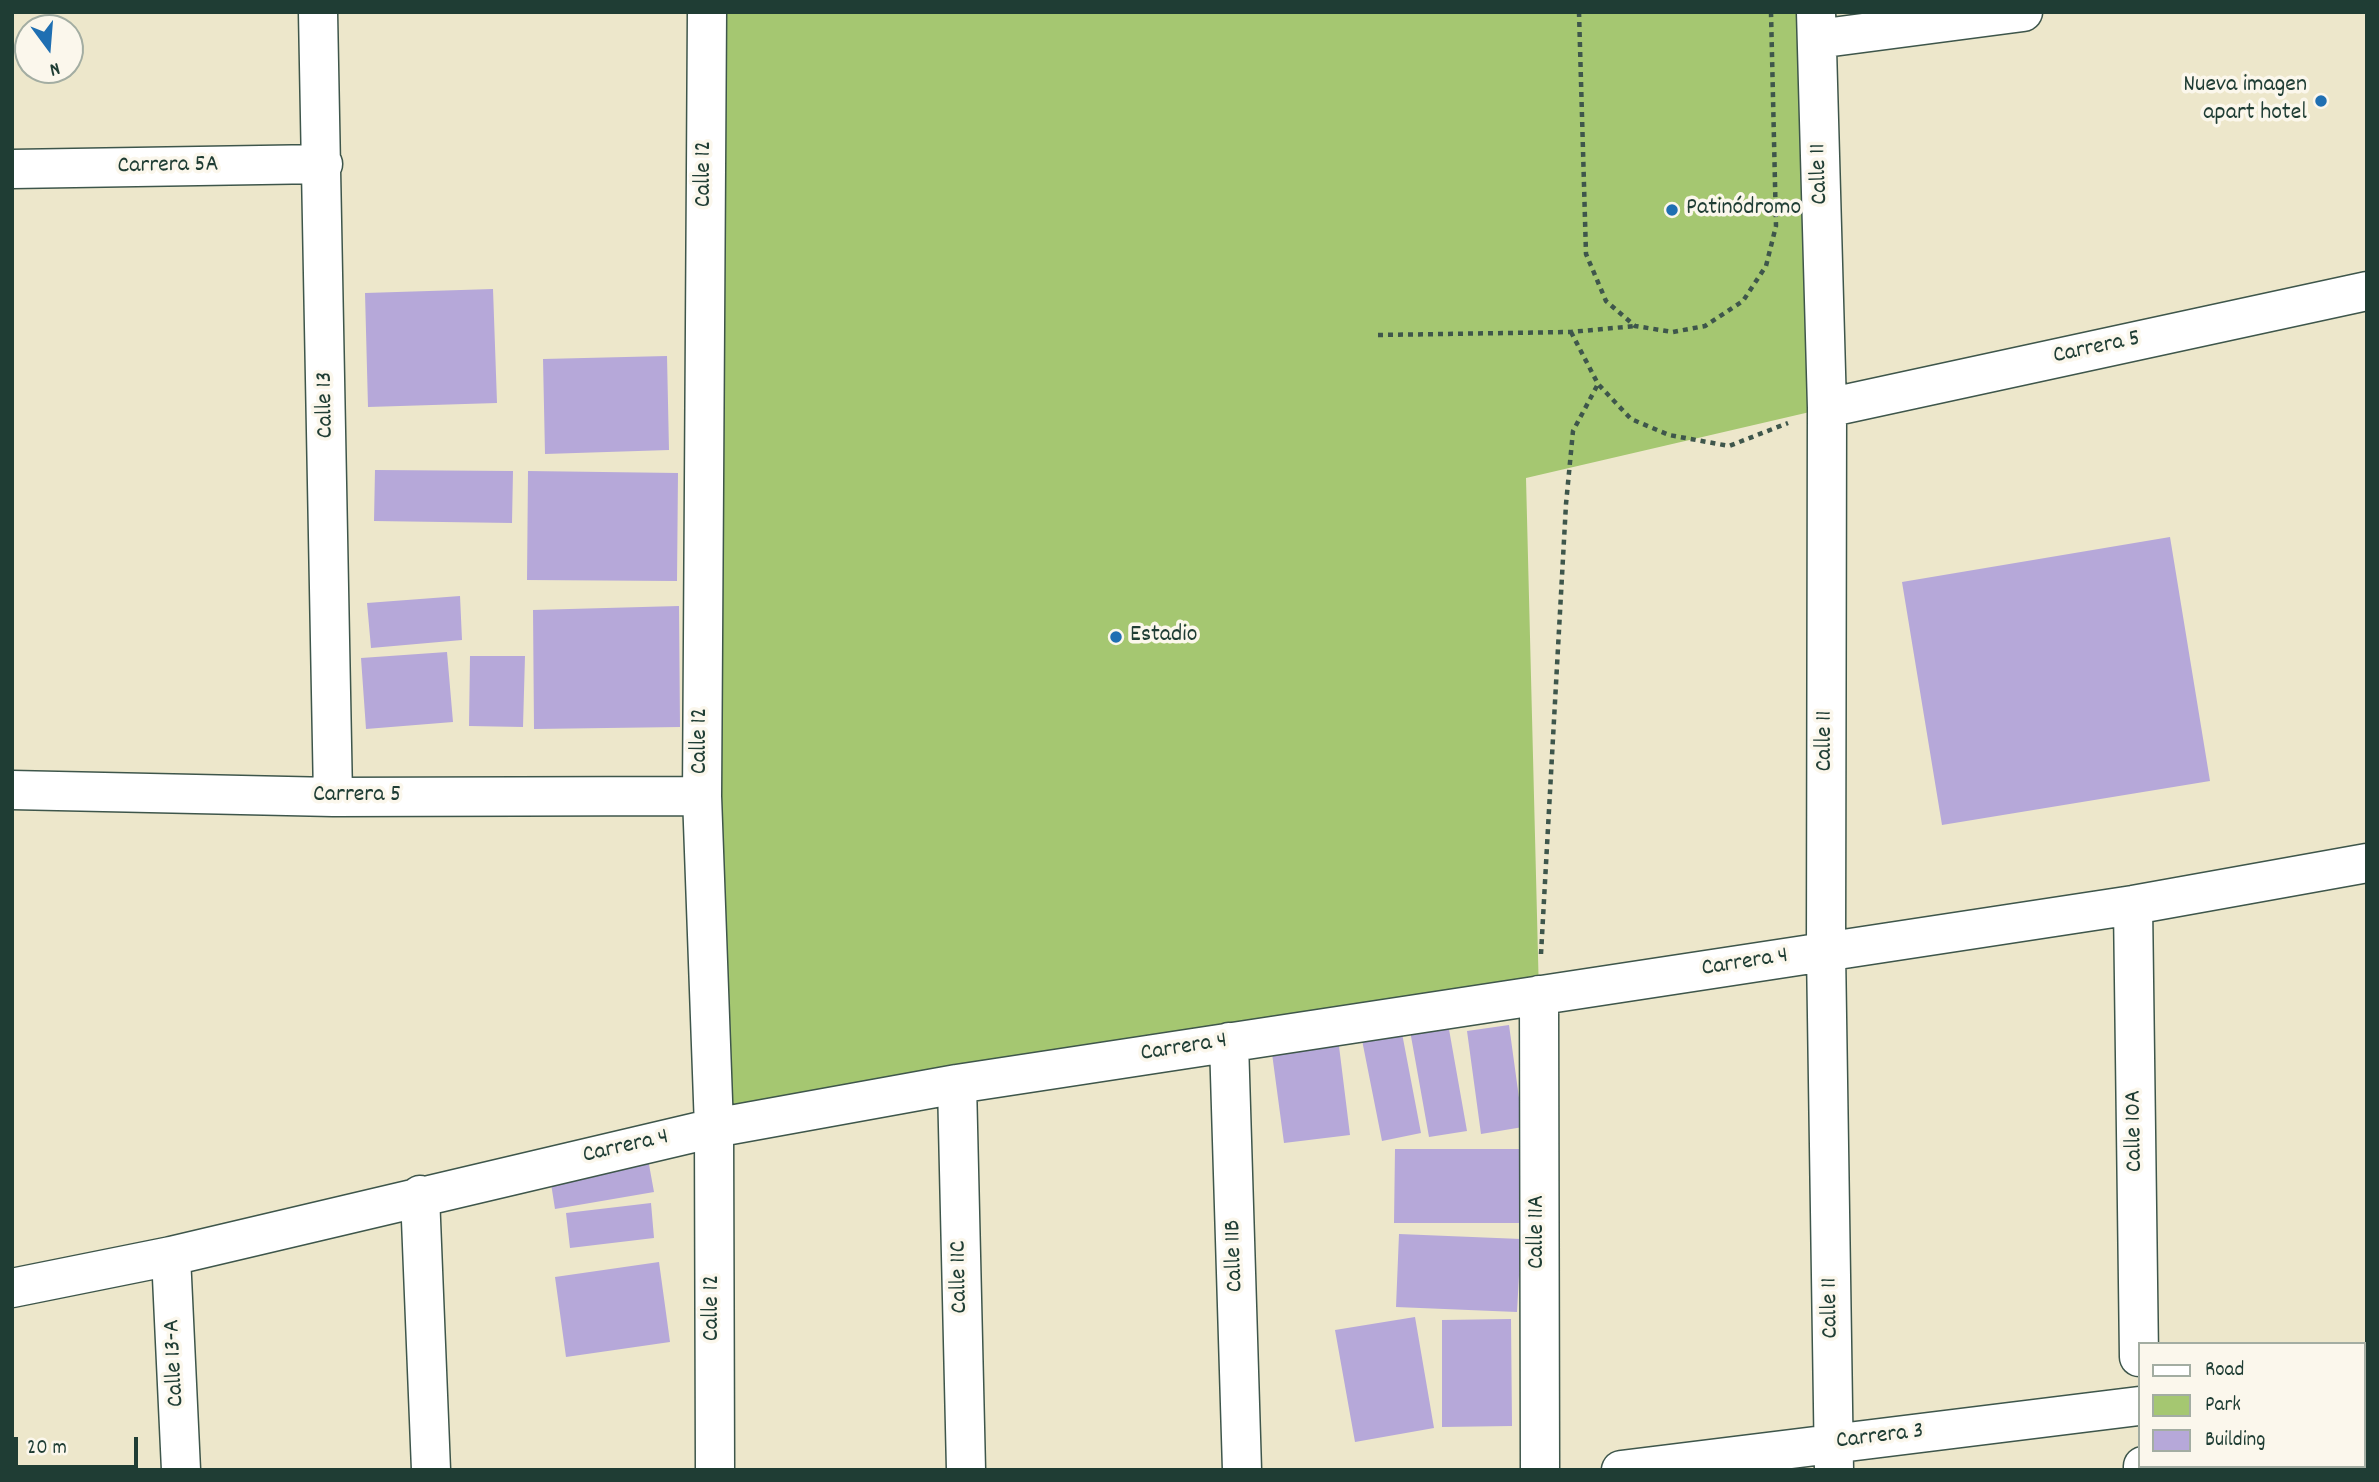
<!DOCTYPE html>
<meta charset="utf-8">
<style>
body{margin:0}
#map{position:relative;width:2379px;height:1482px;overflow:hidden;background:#ede7cb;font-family:Dekko,sans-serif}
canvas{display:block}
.frame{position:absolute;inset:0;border:14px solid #1f3d34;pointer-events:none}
.legend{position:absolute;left:2138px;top:1342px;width:228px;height:126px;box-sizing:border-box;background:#fbf7ec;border:2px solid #a3ada2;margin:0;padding:9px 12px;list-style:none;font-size:21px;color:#1f3d34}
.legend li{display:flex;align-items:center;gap:14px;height:35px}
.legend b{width:35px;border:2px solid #a3ada2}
.north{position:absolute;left:14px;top:14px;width:70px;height:70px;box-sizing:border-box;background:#fbf7ec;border:2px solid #a3ada2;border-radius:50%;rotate:164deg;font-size:19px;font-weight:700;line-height:28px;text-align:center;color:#1f3d34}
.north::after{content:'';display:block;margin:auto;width:24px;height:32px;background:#1f6fb2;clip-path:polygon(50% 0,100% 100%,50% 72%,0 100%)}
.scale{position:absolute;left:14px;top:1437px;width:124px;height:32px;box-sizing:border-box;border:4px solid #1f3d34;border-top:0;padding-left:9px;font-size:21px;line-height:24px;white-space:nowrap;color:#1f3d34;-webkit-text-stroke:5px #fbf7ec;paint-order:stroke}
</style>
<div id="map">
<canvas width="2379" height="1482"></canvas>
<div class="frame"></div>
<ul class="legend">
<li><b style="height:9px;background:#fff"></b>Road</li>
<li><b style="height:19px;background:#a5c771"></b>Park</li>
<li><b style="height:19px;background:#b6a8d9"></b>Building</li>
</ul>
<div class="north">N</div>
<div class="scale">20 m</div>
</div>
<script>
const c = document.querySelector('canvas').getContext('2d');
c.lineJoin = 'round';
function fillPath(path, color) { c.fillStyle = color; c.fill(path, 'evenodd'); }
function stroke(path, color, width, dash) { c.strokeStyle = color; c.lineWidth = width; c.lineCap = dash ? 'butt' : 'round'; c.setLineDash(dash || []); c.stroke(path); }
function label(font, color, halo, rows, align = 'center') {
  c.font = font + ' Dekko,sans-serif'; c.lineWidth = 7; c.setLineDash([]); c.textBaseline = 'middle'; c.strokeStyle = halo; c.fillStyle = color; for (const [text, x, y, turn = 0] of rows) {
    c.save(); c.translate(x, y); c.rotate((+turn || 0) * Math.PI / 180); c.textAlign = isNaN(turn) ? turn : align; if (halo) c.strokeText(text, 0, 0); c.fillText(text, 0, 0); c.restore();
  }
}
fillPath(new Path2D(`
 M707,12H1816L1827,408L1526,478L1539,995L714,1128Z`), '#a5c771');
fillPath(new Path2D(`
 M493,289L497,403L368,407L365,293Z
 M667,356L669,450L545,454L543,359Z
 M375,470L513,471L512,523L374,521Z
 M528,471L678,473L677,581L527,580Z
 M2170,537L2210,781L1942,825L1902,582Z
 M460,596L462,640L371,648L367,603Z
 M679,606L680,727L534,729L533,610Z
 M447,652L453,722L366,729L361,658Z
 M470,656H525L523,727L469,726Z
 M1447,1018L1467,1131L1429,1137L1409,1025Z
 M1509,1025L1523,1127L1481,1134L1467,1031Z
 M1401,1028L1421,1133L1382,1141L1361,1035Z
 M1338,1038L1350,1135L1284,1143L1271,1046Z
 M1395,1149H1519V1223H1394Z
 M648,1159L654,1192L555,1209L550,1177Z
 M651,1203L654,1238L570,1248L566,1213Z
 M1399,1234L1521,1239L1517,1312L1396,1307Z
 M659,1262L670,1342L566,1357L555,1277Z
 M1415,1317L1434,1428L1355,1442L1335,1330Z
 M1511,1319L1512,1426L1442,1427V1320Z`), '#b6a8d9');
const minor = new Path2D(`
 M318,12L333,797
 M707,12L702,796L714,1128L715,1470
 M1816,12L1827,408L1826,951L1834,1470
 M1817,39L2023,12
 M12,169L323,164
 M1827,408L2367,291
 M12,790L333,797L702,796
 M2133,905L2139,1357
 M1539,995L1540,1470
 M1229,1042L1242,1470
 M957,1084L966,1470
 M420,1195L431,1470
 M171,1256L181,1470
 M12,1288L171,1256L714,1128L957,1084L2133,905L2367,863
 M2363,1379L2367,1378
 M2143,1466V1470
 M1621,1470L2139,1406`);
stroke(minor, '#3e564b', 41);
stroke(new Path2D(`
 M1579,12L1586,254L1606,301L1635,326L1673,332L1705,326L1743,301L1766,266L1776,226L1771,12
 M1571,332L1598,384L1631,419L1669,435L1729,446L1788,423
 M1378,335L1571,332L1635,326
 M1541,954L1566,504L1573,431L1598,384`), '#3e564b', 4.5, [5, 5]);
stroke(minor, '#fff', 38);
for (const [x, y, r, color] of [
 [2321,101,7,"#1f6fb2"],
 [1672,210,7,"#1f6fb2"],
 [1116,637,7,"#1f6fb2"]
]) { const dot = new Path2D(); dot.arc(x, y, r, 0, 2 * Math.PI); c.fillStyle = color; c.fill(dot); stroke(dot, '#fbf7ec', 2.5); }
label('24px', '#1f3d34', '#fbf7ec', [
 ["Nueva imagen",2307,87,"right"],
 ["apart hotel",2307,115,"right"],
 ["Patinódromo",1686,210],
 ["Estadio",1130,637]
], 'left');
label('24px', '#1f3d34', '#fbf7ec', [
 ["Carrera 5A",168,167,-1],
 ["Calle 12",706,174,-90],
 ["Calle 11",1821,174,-92],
 ["Carrera 5",2097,349,-12],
 ["Calle 13",327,405,-91],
 ["Calle 12",702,741,-90],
 ["Calle 11",1827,741,-90],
 ["Carrera 5",357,797],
 ["Carrera 4",1745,964,-9],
 ["Carrera 4",1184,1049,-9],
 ["Calle 10A",2136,1131,-91],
 ["Carrera 4",626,1148,-13],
 ["Calle 11A",1539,1232,-90],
 ["Calle 11B",1236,1256,-92],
 ["Calle 11C",961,1277,-91],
 ["Calle 12",714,1308,-90],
 ["Calle 11",1832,1308,-91],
 ["Calle 13-A",176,1363,-93],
 ["Carrera 3",1880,1438,-7]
]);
</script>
